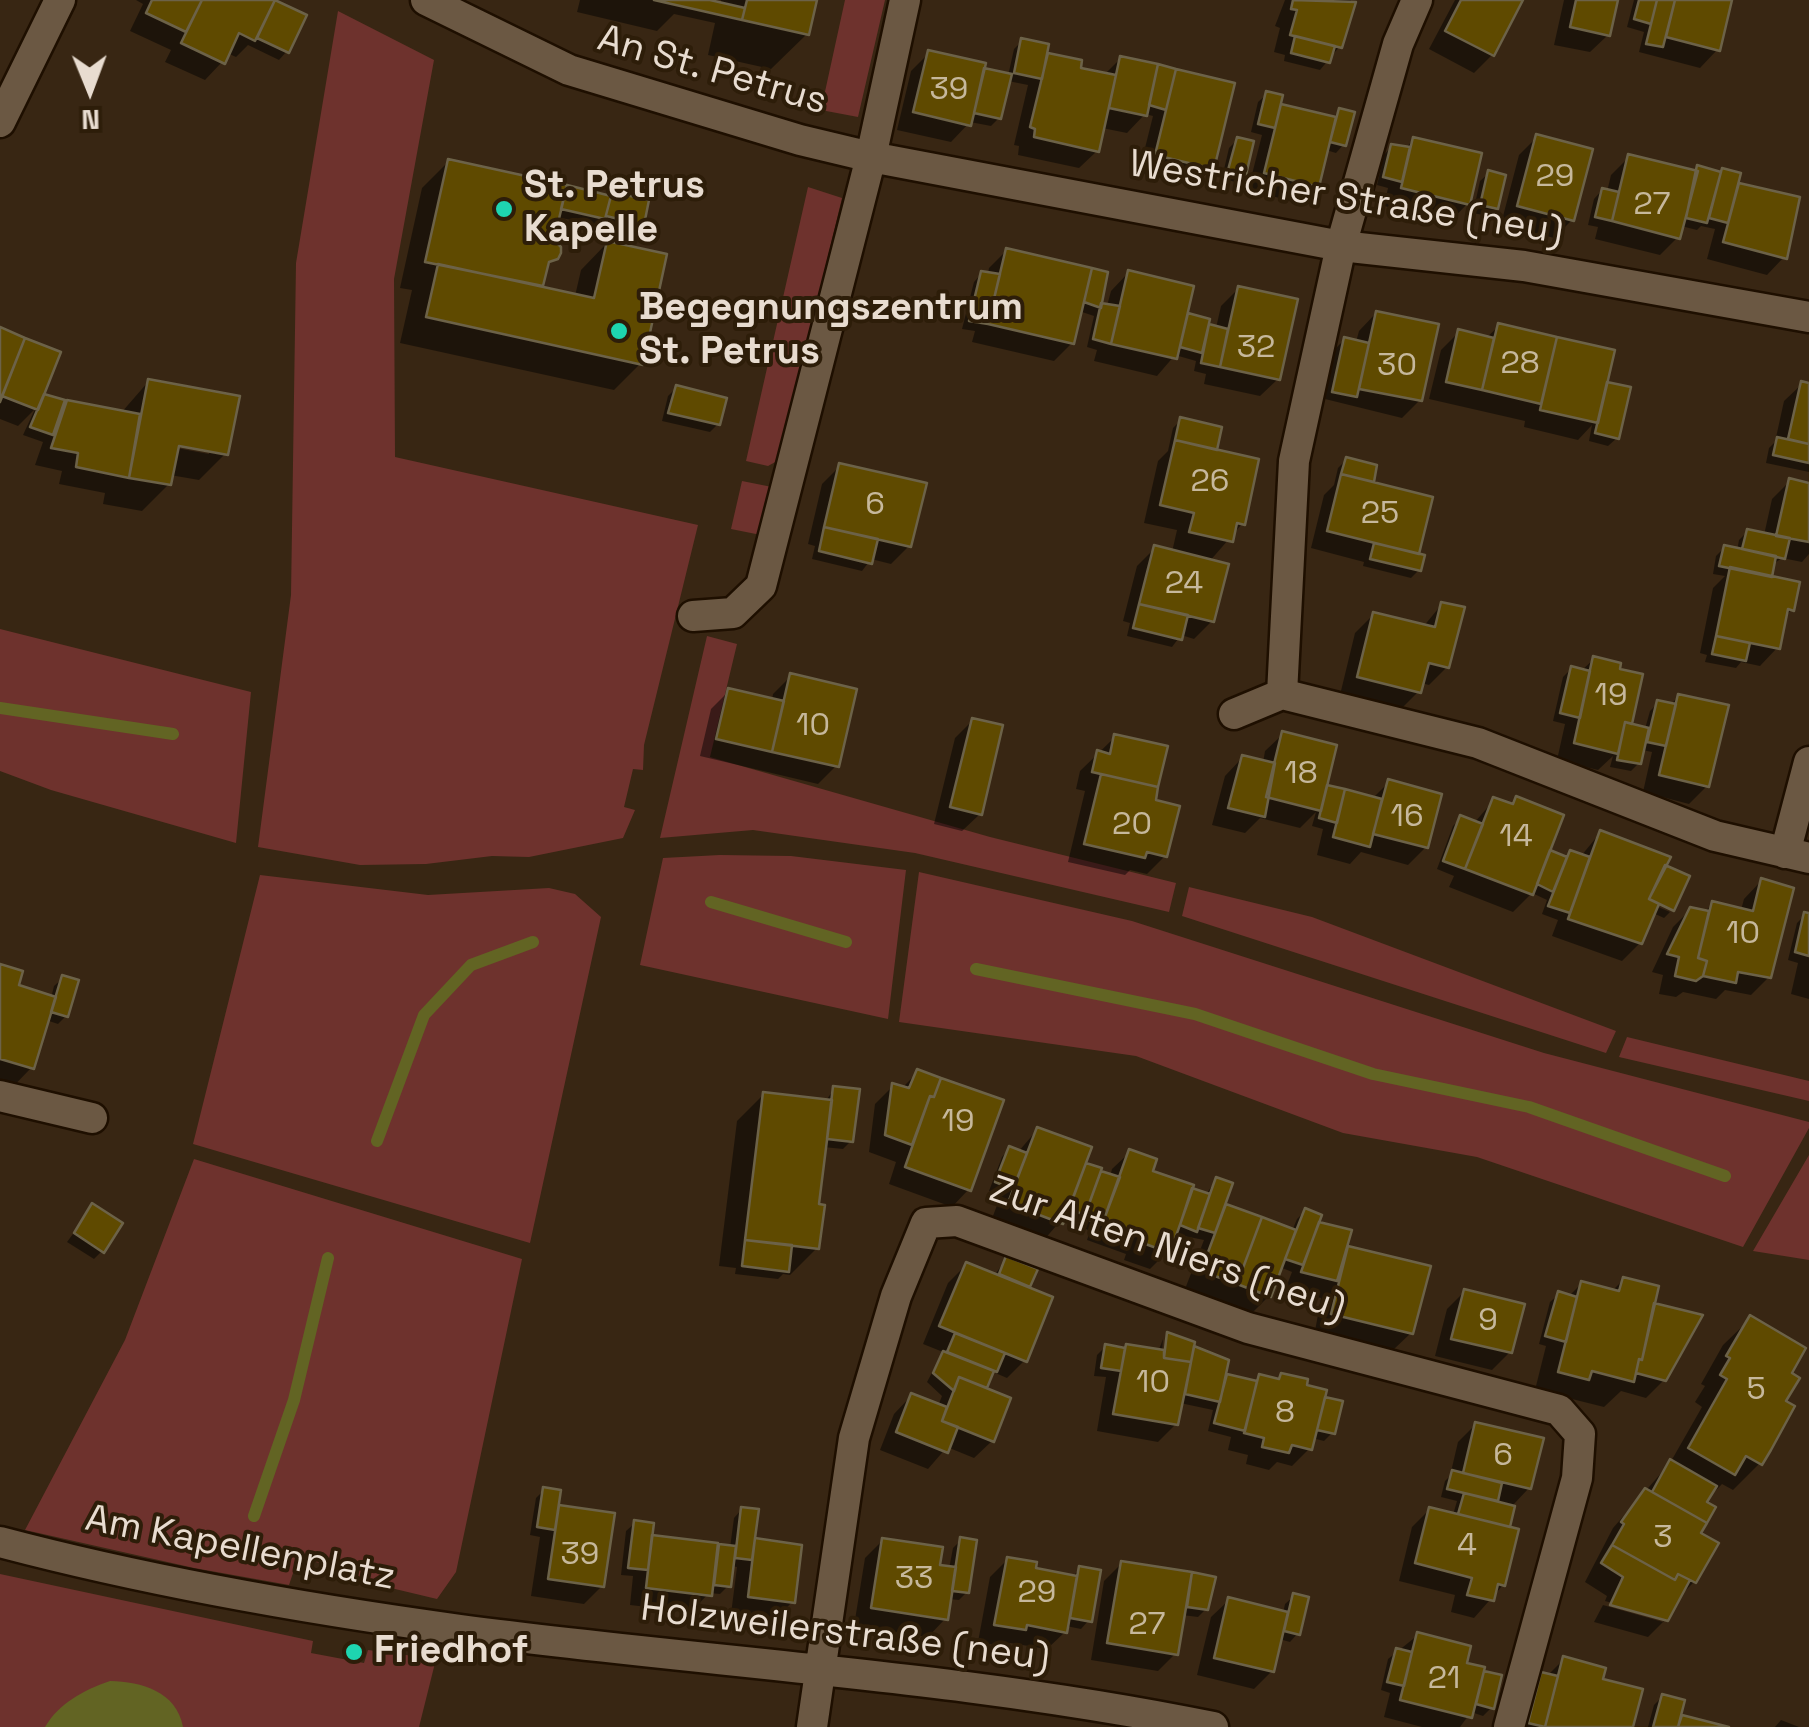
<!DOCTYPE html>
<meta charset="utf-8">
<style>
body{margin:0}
#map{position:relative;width:1809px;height:1727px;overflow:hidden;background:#382613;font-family:"Space Grotesk",sans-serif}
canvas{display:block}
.north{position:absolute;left:40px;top:40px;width:100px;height:100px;-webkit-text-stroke:8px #2d1d09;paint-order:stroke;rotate:179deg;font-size:28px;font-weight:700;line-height:40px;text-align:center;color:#e8dcd0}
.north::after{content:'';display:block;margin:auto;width:35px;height:45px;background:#e8dcd0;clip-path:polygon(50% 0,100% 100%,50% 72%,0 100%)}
</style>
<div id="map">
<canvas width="1809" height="1727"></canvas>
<div class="north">N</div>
</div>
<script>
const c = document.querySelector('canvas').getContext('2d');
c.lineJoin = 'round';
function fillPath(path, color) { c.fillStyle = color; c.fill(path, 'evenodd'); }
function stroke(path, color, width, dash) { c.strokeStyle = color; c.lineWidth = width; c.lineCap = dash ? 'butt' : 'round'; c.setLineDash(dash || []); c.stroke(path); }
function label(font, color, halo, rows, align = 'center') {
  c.font = font + ' "Space Grotesk",sans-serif'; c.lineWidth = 8; c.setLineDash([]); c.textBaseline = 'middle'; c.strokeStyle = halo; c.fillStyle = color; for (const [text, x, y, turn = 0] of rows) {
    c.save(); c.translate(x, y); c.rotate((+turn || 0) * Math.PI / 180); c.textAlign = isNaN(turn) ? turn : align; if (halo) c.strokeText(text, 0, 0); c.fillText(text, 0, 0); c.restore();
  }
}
fillPath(new Path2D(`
 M845,0H885L858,117L821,110Z
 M338,11L434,60L394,279L395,457L698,525L644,745L643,770L633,769L624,807L635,810L623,838L529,857L492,856L426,864L360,865L258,847L291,595L296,263Z
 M808,187L842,198L779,460L768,466L746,461Z
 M742,481L772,487L761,535L731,529Z
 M0,629L251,692L236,843L51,790L0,771Z
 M707,636L737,644L710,757L990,837L1176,883L1169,912L915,853L753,830L660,838Z
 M720,855L791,856L906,870L888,1019L640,965L663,858Z
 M919,872L1132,921L1544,1053L1809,1122V1128L1743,1247L1477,1157L1343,1133L1136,1056L899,1022Z
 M260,875L428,895L549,888L575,894L601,917L530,1243L193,1144Z
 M1189,887L1312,917L1616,1031L1606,1053L1182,916Z
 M1627,1037L1809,1081V1101L1619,1057Z
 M1809,1155V1260L1753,1251Z
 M194,1159L522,1259L456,1572L437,1599L349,1578L351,1570L298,1558L289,1585L194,1568L25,1530L125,1340Z
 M0,1574L313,1641L311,1653L364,1663L368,1650L436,1659L419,1727H0Z`), '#6e322d');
fillPath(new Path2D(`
 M110,1681C142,1682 176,1691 183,1727H45C59,1703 84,1690 110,1681Z`), '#626423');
fillPath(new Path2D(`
 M136,0H272L268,11L276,3L287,51L279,60L248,45L236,57L227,53L222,62L205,80L165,62L171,50L130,31L143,4Z
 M580,0H700L720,5L721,0H815L807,34L771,69L708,55L715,23L674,14L657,31L577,12Z
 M1285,0H1351L1340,46L1320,70L1284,61L1285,55L1274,52L1280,28L1275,26Z
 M1455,0H1520L1492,55L1474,73L1429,49Z
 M1564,0H1616L1608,35L1590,52L1554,45Z
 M1634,0H1730L1717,50L1700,68L1639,52L1644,32L1627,27Z
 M1022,41L1043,61L1048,56L1078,69L1104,75L1121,58L1232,85L1212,168L1194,186L1139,172L1153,116L1145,114L1127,133L1102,128L1097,151L1079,168L1018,155L1019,146L1014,145L1028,85L1008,81L999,118L991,126L970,122L951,142L897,130L911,71L929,53L1008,76L1014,49Z
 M1267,94L1276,112L1282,107L1332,119L1339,111L1344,144L1336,153L1326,150L1317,185L1299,203L1248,190L1262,135L1251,132L1258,102Z
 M1537,137L1572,220L1554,238L1501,224L1519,155Z
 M1237,140L1243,173L1235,182L1222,178L1229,148Z
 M1413,140L1467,204L1450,222L1384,206L1388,188L1377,185L1384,155L1392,146L1405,149Z
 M1629,157L1693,173L1698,168L1738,175L1734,192L1739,186L1784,257L1767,275L1707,259L1715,229L1701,226L1697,230L1681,226L1678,237L1660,255L1595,239L1598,227L1588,225L1594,199L1602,190L1607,192L1611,175Z
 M449,161L609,198L612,194L641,224L633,232L556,217L551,240L556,257L544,269L540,288L575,296L581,270L607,243L641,363L614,390L400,343L412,290L400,288L422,188Z
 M1489,173L1496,208L1488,216L1473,213L1480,181Z
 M1007,250L1105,274L1098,305L1107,306L1111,291L1128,273L1183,321L1189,315L1216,328L1221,306L1238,289L1278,379L1260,396L1204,384L1206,374L1194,371L1196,361L1175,355L1157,376L1094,361L1097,350L1087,347L1094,316L1079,311L1072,343L1054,361L972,342L975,331L962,329L974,282L982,273L988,274L989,268Z
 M1376,313L1420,400L1402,418L1325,399L1336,348L1344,340L1356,342L1359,331Z
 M1499,326L1612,352L1604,383L1617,438L1608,446L1589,441L1592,425L1578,440L1524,427L1525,421L1429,399L1441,350L1459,332L1486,338Z
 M0,330L36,406L58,412L68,403L121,413L148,382L226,453L199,480L170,475L169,484L142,511L103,504L105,493L59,484L62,471L35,465L43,442L23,435L35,409L18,426L0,419ZM167,441L209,448V454L166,446Z
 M1802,384L1809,385V472L1766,463L1769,448L1775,442L1784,401Z
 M677,387L718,424L710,432L662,421L668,396Z
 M1181,420L1214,451L1242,524L1209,562L1212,621L1194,639L1181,635L1172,647L1127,636L1130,623L1123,621L1137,566L1155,548L1172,552L1177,530L1144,523L1158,461L1168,451L1173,428Z
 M1346,460L1374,467L1371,484L1416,555L1419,570L1411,578L1363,566L1364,562L1311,548L1324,495L1334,485L1338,468Z
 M840,466L909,546L891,564L871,559L862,571L812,559L815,546L808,544L822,484Z
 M1790,481L1809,486V554L1802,562L1782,558L1772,565L1769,578L1792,609L1784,618L1777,648L1760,666L1741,662L1736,668L1705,662L1707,655L1700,653L1713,588L1725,576L1713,574L1716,556L1724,548L1737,551L1739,540L1748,531L1764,535L1772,499Z
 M1442,604L1447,667L1429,685L1421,683L1419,691L1401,709L1340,695L1355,633L1373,615L1423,627Z
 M1594,659L1629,726L1645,729L1650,711L1658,703L1670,705L1679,696L1707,786L1689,804L1643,792L1652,752L1642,750L1639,763L1631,771L1610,767L1613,756L1598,770L1557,760L1565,724L1553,721L1563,677L1571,669L1581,671Z
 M791,676L836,766L818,784L700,756L711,709L729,691L772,701L773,694Z
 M972,721L980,814L962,831L934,824L955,738Z
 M1283,734L1322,793L1372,799L1389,782L1426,847L1408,865L1361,852L1350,864L1317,855L1323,829L1312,826L1316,812L1300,828L1260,818L1245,833L1212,825L1225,776L1242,758L1263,763L1265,751Z
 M1115,737L1153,802L1165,856L1147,874L1130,870L1125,875L1068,862L1085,791L1076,789L1080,771Z
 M1517,799L1547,852L1564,859L1570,853L1581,856L1600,833L1656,900V906L1670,912L1664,918L1653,913L1640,943L1622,961L1552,936L1558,920L1542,914L1547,900L1532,893L1513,912L1449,887L1454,876L1437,869L1453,826L1461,818L1474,823L1494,800L1511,806Z
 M1761,881L1769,977L1751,995L1725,990L1716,999L1683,992L1676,997L1659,994L1663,975L1652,972L1673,927L1691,909L1704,912L1713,904L1741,910L1744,899Z
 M1805,915H1809V999L1791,994L1798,963L1788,960L1797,923Z
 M0,967L16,987L51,998L54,986L63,978L66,1016L58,1024L46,1020L31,1068L5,1095L0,1093Z
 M918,1072L1000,1102L969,1189L952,1207L889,1184L896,1162L869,1152L875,1104L893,1086L901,1089Z
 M834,1089L851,1141L843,1149L823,1147L816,1206L817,1248L790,1275L783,1274L778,1279L735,1274L736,1268L719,1266L737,1121L764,1094L825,1102Z
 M1037,1130L1080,1173L1087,1166L1110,1177L1112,1169L1130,1152L1150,1172L1205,1196L1216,1180L1219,1215L1227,1207L1292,1231L1297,1219L1305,1211L1312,1233L1345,1248L1428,1268L1411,1333L1393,1350L1315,1331L1321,1298L1285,1290L1292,1272L1280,1267L1269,1296L1251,1314L1185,1289L1204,1240L1174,1234L1168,1251L1150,1269L1124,1260L1126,1254L1087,1240L1090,1231L1063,1218L1043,1241L991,1221L1001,1195L989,1191L1002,1157L1010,1148L1018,1152Z
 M93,1207L102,1251L94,1259L67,1242Z
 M1006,1259L1028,1286L1025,1289V1360L1007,1378L993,1372L989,1377L984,1390L992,1441L974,1458L947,1447L928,1469L880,1450L894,1414L911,1396L938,1406L942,1396L927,1382L943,1352L923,1344L948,1283L966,1265L994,1276Z
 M1623,1280L1652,1305L1664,1380L1646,1398L1621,1391L1604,1407L1568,1398L1560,1405L1533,1398L1546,1346L1539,1344L1550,1302L1559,1294L1568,1297L1582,1283L1612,1291Z
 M1465,1291L1510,1352L1492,1370L1435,1356L1447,1309Z
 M1750,1319L1788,1374L1782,1402L1760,1463L1733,1490L1722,1484L1704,1503L1694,1582L1677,1599L1666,1619L1648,1637L1594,1622L1603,1605L1663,1622V1617L1605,1601L1607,1596L1585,1582L1613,1528L1670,1463L1702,1407L1695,1402L1705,1386L1701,1384L1723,1345Z
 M1169,1336L1223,1375L1254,1383L1260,1376L1276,1381L1281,1375L1304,1387L1332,1433L1324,1441L1312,1438L1310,1448L1292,1466L1277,1462L1269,1470L1246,1464L1248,1455L1228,1450L1231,1437L1208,1431L1213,1410L1180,1403L1176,1424L1158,1442L1097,1431L1106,1377L1094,1376L1097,1355L1105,1347L1158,1352L1163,1339L1162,1353H1167Z
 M1476,1424L1529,1488L1513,1505L1503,1585L1474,1618L1451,1612L1455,1595L1399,1581L1412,1527L1430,1509L1453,1515L1457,1501L1441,1497L1445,1481L1450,1476L1458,1442Z
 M544,1490L556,1507L612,1516L602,1586L584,1604L531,1596L540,1537L530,1535L536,1498Z
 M742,1509L751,1545L756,1541L792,1602L775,1620L731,1614L737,1567L731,1566L728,1586L720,1594L709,1593L691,1612L630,1605L633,1576L621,1575L626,1531L635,1523L650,1538L714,1552L720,1547L730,1548L734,1518Z
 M961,1540L967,1592L959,1600L948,1599L945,1619L928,1637L854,1626L865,1558L882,1541L938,1567L949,1569L953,1548Z
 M1007,1560L1033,1570L1072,1577L1080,1569L1089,1620L1081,1629L1066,1626L1065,1632L1047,1649L1010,1643L1006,1647L978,1642L990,1577Z
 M1121,1564L1213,1579L1206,1609L1198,1617L1182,1615L1176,1653L1158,1671L1091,1660L1104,1581Z
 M1294,1596L1298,1633L1290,1642L1279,1639L1272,1671L1254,1689L1197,1675L1211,1617L1229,1600L1283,1613L1285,1604Z
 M1418,1635L1464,1665L1499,1677L1492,1707L1483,1716L1471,1712L1460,1727H1422L1384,1717L1390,1693L1381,1690L1388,1659Z
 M1564,1659L1599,1681L1630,1727H1522L1534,1683L1542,1675L1547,1676Z
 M1662,1697L1679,1717L1719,1727H1648L1654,1705Z
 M1781,1720L1799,1727H1775Z`), '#0007');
stroke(new Path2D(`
 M0,708L173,734
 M711,902L846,942
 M976,969L1195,1014L1373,1074L1529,1107L1725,1176
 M377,1141L424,1015L471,965L533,942
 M254,1516L294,1400L328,1258`), '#626423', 12);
const building = new Path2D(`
 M152,0H202L186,32L146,13Z
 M202,0H275L255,41L239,33L225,64L181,43Z
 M275,0L307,15L289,53L257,38Z
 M654,0H710L745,8L742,20Z
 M747,0H817L809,35L742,20Z
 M1293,0L1356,2L1342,48L1290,35L1297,10L1291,9Z
 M1461,0H1523L1494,56L1445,31Z
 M1576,0H1618L1610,36L1570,27Z
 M1639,0H1657L1651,24L1634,19Z
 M1657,0H1675L1663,47L1646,44Z
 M1675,0H1732L1720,51L1666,37Z
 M1295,36L1335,46L1330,63L1291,53Z
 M1021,38L1049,44L1042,79L1014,73Z
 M928,50L986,63L971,126L913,112Z
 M1048,53L1082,60L1081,68L1116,75L1099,152L1034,137L1035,129L1030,127Z
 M1120,56L1158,64L1147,116L1109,108Z
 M1158,64L1176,69L1166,110L1149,105Z
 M984,68L1012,74L1001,119L974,113Z
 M1176,69L1235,83L1214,169L1155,155Z
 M1266,91L1283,95L1275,128L1258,124Z
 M1281,104L1336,117L1319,187L1264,173Z
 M1339,108L1355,112L1346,146L1330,142Z
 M1536,134L1593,149L1574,221L1517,206Z
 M1237,137L1254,141L1246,175L1228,170Z
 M1413,137L1482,153L1470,205L1401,188Z
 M1391,144L1410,147L1402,182L1383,177Z
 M1628,154L1698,171L1680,239L1612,221Z
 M448,159L567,185L554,240L561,247V253L558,259L549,262L543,286L425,262Z
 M1697,165L1721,172L1707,223L1686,218Z
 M1722,168L1741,173L1728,223L1709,218Z
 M1488,170L1506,175L1498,209L1480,205Z
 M1739,183L1800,197L1787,259L1723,242Z
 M567,185L611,196L605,219L561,209Z
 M1602,188L1619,192L1612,221L1595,217Z
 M612,192L649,200L644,225L606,216L605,219Z
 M607,241L667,254L643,365L426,317L438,264L594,298Z
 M1006,248L1092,268L1074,344L988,324Z
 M1092,268L1108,272L1101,308L1084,302Z
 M1128,270L1194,286L1177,359L1111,344Z
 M981,271L1000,274L988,324L969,321Z
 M1238,286L1298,299L1280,380L1220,367Z
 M1101,303L1120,306L1111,344L1093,339Z
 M1376,311L1439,324L1422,401L1359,389Z
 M1188,313L1210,319L1202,353L1180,347Z
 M1498,323L1557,337L1541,404L1482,390Z
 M1209,324L1228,329L1220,367L1201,363Z
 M0,327L25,338L0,402Z
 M1458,329L1494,338L1482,390L1446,382Z
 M1344,337L1369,343L1357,397L1332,392Z
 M1557,337L1615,350L1598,423L1540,410Z
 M25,338L61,352L38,410L2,396Z
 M148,379L240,396L228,455L179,446L171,485L129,478Z
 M1801,381L1809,383V444L1788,439Z
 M1607,382L1631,387L1619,439L1595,433Z
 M676,385L727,398L720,425L668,413Z
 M44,394L65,400L53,435L30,427Z
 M67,400L140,414L129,478L76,467L78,453L51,448Z
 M1180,417L1222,427L1217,450L1175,440Z
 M1777,437L1809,444V463L1773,455Z
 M1175,440L1259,459L1245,525L1237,523L1233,542L1189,532L1194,513L1160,505Z
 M1346,457L1377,465L1374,482L1341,474Z
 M839,463L927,483L911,547L824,527Z
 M1341,474L1433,497L1419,554L1327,531Z
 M1789,478L1809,483V542L1776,536Z
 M824,527L878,539L872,564L819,551Z
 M1747,529L1790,538L1785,559L1742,549Z
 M1374,543L1425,555L1421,571L1370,559Z
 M1154,545L1229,564L1214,622L1139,604Z
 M1724,545L1776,556L1772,577L1719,566Z
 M1730,567L1800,582L1794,611L1788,609L1780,649L1716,636Z
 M1441,602L1465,607L1449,668L1429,663L1421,693L1357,677L1373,612L1435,627Z
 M1139,604L1188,615L1182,640L1133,628Z
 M1716,636L1750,643L1746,661L1712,654Z
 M1593,656L1621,663L1620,669L1643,674L1632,724L1625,722L1618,754L1574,743Z
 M1571,666L1590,671L1580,718L1560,713Z
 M790,673L857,689L839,767L772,752Z
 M728,688L784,701L772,752L716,739Z
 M1678,694L1729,705L1709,787L1659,775Z
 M1657,700L1676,704L1666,746L1647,742Z
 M972,718L1003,725L982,815L950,807Z
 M1625,722L1649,728L1641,764L1617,760Z
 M1282,731L1337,745L1321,811L1266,797Z
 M1114,734L1168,746L1158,787L1092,772L1097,750L1110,754Z
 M1242,755L1275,763L1265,817L1228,808Z
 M1101,774L1158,787L1156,800L1180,806L1167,857L1147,852L1145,858L1084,844Z
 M1388,779L1442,794L1428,848L1373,834Z
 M1327,785L1345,789L1337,823L1319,818Z
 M1345,789L1382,799L1370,847L1333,837Z
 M1516,796L1564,815L1533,895L1465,869L1493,797L1513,804Z
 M1460,815L1483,824L1465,869L1443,861Z
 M1600,830L1671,857L1649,899L1659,904L1642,944L1568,919Z
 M1550,850L1567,857L1553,892L1537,884Z
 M1570,850L1590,857L1570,913L1548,906Z
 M1665,865L1690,876L1674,911L1649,899Z
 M1761,878L1794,888L1771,978L1738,972L1736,983L1703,976L1707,961L1698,958L1712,901L1753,911Z
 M1690,907L1709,911L1698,958L1707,961L1703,976L1696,981L1675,976L1679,957L1667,954Z
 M1804,912L1809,913V956L1795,952Z
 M0,964L23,971L19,985L56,997L34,1069L0,1059Z
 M62,975L79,980L68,1017L51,1012Z
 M917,1069L941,1078L934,1097L930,1096L912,1145L885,1135L892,1083L909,1088Z
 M941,1078L1004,1100L971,1191L905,1167L930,1096L934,1097Z
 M833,1086L860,1089L853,1142L827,1139Z
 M763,1092L832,1100L819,1204L825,1205L819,1249L745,1240Z
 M1037,1127L1092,1147L1063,1224L1008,1203Z
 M1009,1146L1027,1153L1013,1189L995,1182Z
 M1129,1149L1157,1159L1153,1171L1194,1185L1170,1253L1140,1242L1142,1236L1103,1222Z
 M1086,1163L1102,1168L1085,1215L1069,1209Z
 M1101,1171L1120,1177L1103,1222L1120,1228L1119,1231L1084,1218Z
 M1216,1177L1233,1183L1215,1233L1198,1228Z
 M1192,1188L1210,1194L1197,1232L1180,1225Z
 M92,1203L123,1223L104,1253L74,1233Z
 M1226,1204L1262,1217L1237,1284L1201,1271Z
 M1305,1208L1322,1215L1303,1265L1285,1259Z
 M1262,1217L1296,1230L1271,1297L1237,1284Z
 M1319,1222L1352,1230L1337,1281L1301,1272Z
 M745,1240L792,1245L789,1272L742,1266Z
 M1348,1246L1431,1266L1413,1334L1331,1314Z
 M1006,1256L1038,1269L1030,1287L999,1274Z
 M966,1262L1053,1297L1027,1362L939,1326Z
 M1623,1277L1659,1286L1642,1360L1639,1359L1634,1382L1592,1371L1589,1380L1558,1372L1581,1281L1619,1291Z
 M1464,1289L1525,1304L1512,1353L1451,1339Z
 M1558,1291L1577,1297L1566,1342L1545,1336Z
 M1654,1303L1703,1315L1666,1381L1636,1373L1639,1359L1642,1360Z
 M1750,1315L1806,1348L1792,1373L1800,1378L1786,1401L1795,1406L1771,1450L1762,1465L1746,1456L1735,1475L1688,1448L1727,1379L1720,1375L1730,1358L1726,1356Z
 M1167,1332L1195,1342L1191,1362L1164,1358Z
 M955,1333L1005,1353L997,1372L947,1352Z
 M1105,1344L1125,1348L1121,1371L1101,1368Z
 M1126,1344L1164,1350V1358L1191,1362L1178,1425L1113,1414Z
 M1194,1346L1229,1360L1220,1402L1185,1394Z
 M943,1351L994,1371L987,1388L959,1377L954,1391L933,1373Z
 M1281,1373L1308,1379L1307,1385L1327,1390L1312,1450L1292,1445L1289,1453L1262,1447L1264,1438L1244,1433L1259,1374L1279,1379Z
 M1227,1374L1257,1381L1245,1431L1214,1423Z
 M959,1377L1011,1398L994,1442L942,1421Z
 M911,1393L947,1407L942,1421L958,1427L948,1453L896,1432Z
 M1325,1397L1343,1401L1335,1434L1317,1430Z
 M1475,1422L1544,1438L1531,1489L1463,1473Z
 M1670,1459L1717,1486L1707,1502L1716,1507L1707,1523L1652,1492Z
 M1452,1470L1502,1483L1498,1501L1447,1489Z
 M543,1487L561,1490L555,1530L537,1527Z
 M1645,1488L1707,1523L1701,1533L1719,1543L1696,1583L1678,1574L1675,1580L1612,1545L1624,1524L1621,1522Z
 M1464,1493L1515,1506L1510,1527L1458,1514Z
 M559,1505L615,1513L604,1587L548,1579Z
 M741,1507L759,1509L752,1560L735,1558Z
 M1429,1507L1519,1529L1505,1586L1498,1584L1494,1601L1467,1595L1472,1578L1415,1563Z
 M634,1520L654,1523L648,1570L628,1568Z
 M652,1535L718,1543L712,1596L646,1588Z
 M960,1537L977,1540L969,1593L952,1591Z
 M755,1538L802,1545L795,1603L748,1597Z
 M882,1538L943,1547L940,1565L956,1567L948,1620L871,1608Z
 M719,1544L736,1546L731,1587L714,1585Z
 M1612,1545L1675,1580L1678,1574L1690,1580L1668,1621L1610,1605L1623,1577L1601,1563Z
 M1007,1557L1037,1562L1036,1568L1077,1576L1067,1633L1027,1625L1026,1630L994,1625Z
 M1121,1561L1192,1572L1178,1655L1107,1643Z
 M1079,1566L1101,1570L1092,1622L1070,1618Z
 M1192,1572L1216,1577L1208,1610L1187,1607Z
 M1293,1593L1309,1597L1300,1635L1284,1631Z
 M1228,1597L1288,1612L1274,1672L1214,1658Z
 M1417,1632L1471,1646L1467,1663L1485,1667L1472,1718L1400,1700Z
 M1396,1648L1412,1652L1404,1686L1387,1682Z
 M1563,1656L1606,1668L1603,1679L1643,1689L1633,1727H1545Z
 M1484,1671L1502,1675L1494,1709L1476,1704Z
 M1541,1672L1558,1676L1545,1727L1528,1723Z
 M1662,1694L1685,1700L1678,1727H1653Z
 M1682,1715L1729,1727H1678Z`);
fillPath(building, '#5f4a00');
stroke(building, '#6c6248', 2.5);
const street = new Path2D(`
 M426,0L569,70L800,140L871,157L1341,246L1524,266L1809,317
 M1417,0L1398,44L1341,246L1294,461L1282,694L1478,743L1715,836L1809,858
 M0,122L60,0
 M693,616L733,613L761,586L871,157L905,0
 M1234,714L1282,694
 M1785,853L1809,762
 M0,1096L92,1118
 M0,1542C151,1582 307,1609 461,1630C712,1663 965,1676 1213,1727
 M812,1727L854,1438L896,1296L926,1223L957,1221L1248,1328L1559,1410L1580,1434L1577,1478L1509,1727`);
stroke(street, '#1e0f00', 35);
stroke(street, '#6b5843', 30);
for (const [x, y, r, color] of [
 [504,209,10,"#1ed5b0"],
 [619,331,10,"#1ed5b0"],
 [354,1652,10,"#1ed5b0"]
]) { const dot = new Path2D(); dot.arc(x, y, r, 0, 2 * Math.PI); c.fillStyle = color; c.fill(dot); stroke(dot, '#2d1d09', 4); }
label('32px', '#c6b89c', null, [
 ["39",949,90],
 ["29",1555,177],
 ["27",1652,205],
 ["32",1256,348],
 ["28",1520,364],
 ["30",1397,366],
 ["26",1210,482],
 ["6",875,505],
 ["25",1380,514],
 ["24",1184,584],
 ["19",1611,696],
 ["10",813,726],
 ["18",1301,774],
 ["16",1407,817],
 ["20",1132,825],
 ["14",1516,837],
 ["10",1743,934],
 ["19",958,1122],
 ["9",1488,1321],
 ["10",1153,1383],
 ["5",1756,1390],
 ["8",1285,1413],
 ["6",1503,1456],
 ["3",1663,1538],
 ["4",1467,1546],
 ["39",580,1555],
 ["33",914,1579],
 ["29",1037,1593],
 ["27",1147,1625],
 ["21",1444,1679]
]);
label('38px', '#e8dcd0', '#2d1d09', [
 ["An St. Petrus",712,71,16],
 ["Westricher Straße (neu)",1346,199,9],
 ["Zur Alten Niers (neu)",1167,1250,19],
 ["Am Kapellenplatz",240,1549,11],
 ["Holzweilerstraße (neu)",845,1634,7]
]);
label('bold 38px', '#e8dcd0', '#2d1d09', [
 ["St. Petrus",524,187],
 ["Kapelle",524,231],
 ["Begegnungszentrum",639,309],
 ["St. Petrus",639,353],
 ["Friedhof",374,1652]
], 'left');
</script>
